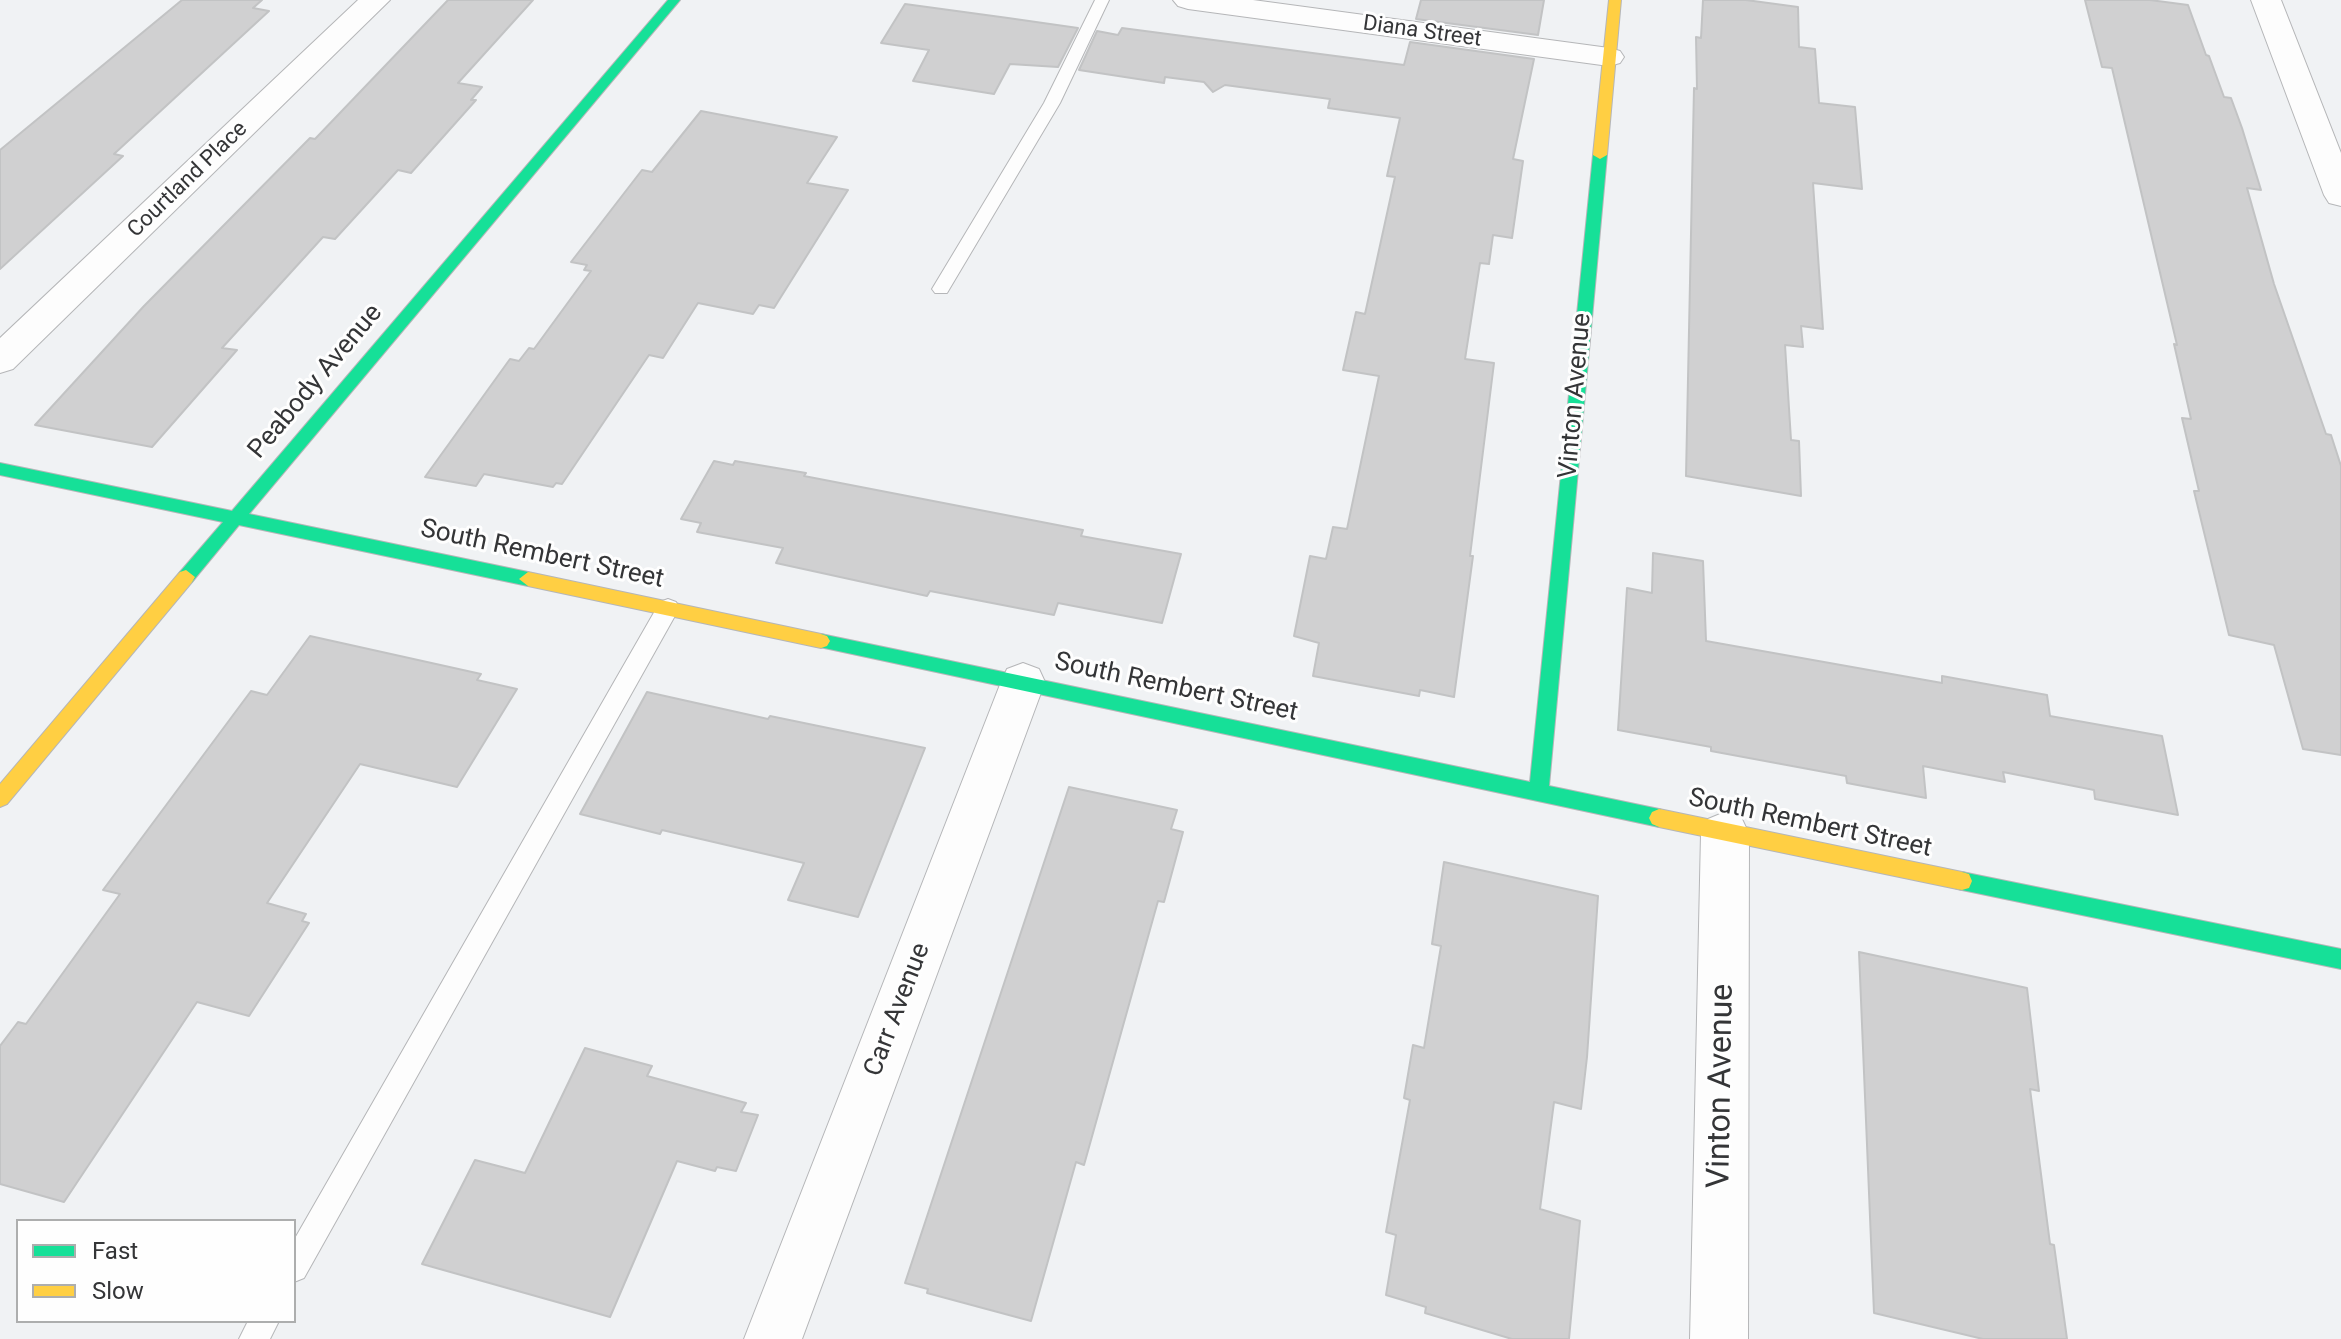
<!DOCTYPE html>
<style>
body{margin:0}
#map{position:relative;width:2341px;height:1339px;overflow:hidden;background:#f0f2f4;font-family:Roboto,sans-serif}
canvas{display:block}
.legend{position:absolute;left:16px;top:1219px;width:280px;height:104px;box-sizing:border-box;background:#fefefe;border:2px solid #adaeae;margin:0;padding:10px 14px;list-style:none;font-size:24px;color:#343537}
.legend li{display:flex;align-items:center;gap:16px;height:40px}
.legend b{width:40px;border:2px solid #adaeae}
</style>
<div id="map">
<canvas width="2341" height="1339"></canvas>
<ul class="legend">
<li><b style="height:10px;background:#16e098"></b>Fast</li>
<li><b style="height:10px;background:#ffcf43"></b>Slow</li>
</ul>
</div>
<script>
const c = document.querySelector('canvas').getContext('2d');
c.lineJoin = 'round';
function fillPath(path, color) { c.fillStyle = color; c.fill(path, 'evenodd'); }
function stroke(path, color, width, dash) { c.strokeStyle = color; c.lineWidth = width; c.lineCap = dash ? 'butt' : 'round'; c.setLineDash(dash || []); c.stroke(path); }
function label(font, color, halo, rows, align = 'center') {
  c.font = font + ' Roboto,sans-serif'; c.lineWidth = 6; c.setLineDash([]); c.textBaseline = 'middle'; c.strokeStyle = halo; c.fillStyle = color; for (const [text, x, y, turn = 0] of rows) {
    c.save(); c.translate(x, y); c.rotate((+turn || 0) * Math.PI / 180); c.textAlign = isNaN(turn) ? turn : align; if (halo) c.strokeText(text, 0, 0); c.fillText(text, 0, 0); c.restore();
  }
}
const building = new Path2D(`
 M182,0H262L253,8L269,11L114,154L123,156L0,269V150Z
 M448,0H533L458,83L482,87L471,100H476L411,173L398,170L335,239L323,237L222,348L237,350L152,447L35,425L144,306L310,138L315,139Z
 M1421,0H1544L1538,35L1416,19Z
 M1703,0H1746L1798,7L1799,47L1815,49L1819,103L1855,107L1862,189L1813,183L1823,329L1801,326L1803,347L1785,345L1791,440L1799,441L1801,496L1686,476L1694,88L1697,89L1696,37L1701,38Z
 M2085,0H2150L2188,5L2206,55L2209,56L2224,97L2231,98L2242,128L2261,190L2247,188L2274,284L2326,434L2331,435L2341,466V755L2303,749L2274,645L2229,635L2194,491H2199L2182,418L2191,419L2174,344L2177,345L2112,68L2102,67Z
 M905,4L1008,18L1078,28L1058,67L1010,64L994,94L913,81L929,50L881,43Z
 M1122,28L1404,65L1410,42L1534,59L1513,159L1523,161L1512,238L1493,235L1489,264L1480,263L1465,359L1494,363L1470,556H1473L1454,697L1420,690L1419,696L1313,676L1319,643L1294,636L1310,556L1326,559L1333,527L1347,529L1379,376L1343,370L1356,312L1365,314L1395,177L1387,176L1400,118L1328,108L1330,99L1225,85L1213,92L1204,82L1165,77L1164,83L1079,70L1097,31L1118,35Z
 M701,111L837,137L807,183L848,190L774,308L759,305L753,314L698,303L663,358L649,355L562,484L556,483L553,487L484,474L476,486L425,477L510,359L519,361L529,348L534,349L591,271L584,270L587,265L571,262L642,170L652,172Z
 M714,461L733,465L735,461L806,473L804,476L1083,530L1081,536L1181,554L1162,623L1058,603L1054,615L930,591L927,596L776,563L783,548L697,532L701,523L681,519Z
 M1653,553L1703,561L1706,641L1942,683V676L2047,695L2050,716L2162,736L2178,815L2095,799L2094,790L2003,772L2005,782L1923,766L1926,798L1847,783L1846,776L1711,751V747L1618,730L1627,588L1652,593Z
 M310,636L481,674L477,680L517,689L457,787L360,764L267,903L306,914L302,921L309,923L249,1016L197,1002L64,1202L0,1184V1046L18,1022L26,1024L120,894L103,890L251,691L267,695Z
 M647,692L768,719L770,716L925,748L858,917L788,900L804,863L662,830L660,834L580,814Z
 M1069,787L1177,810L1171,829L1183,832L1164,902L1158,901L1084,1165L1076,1162L1031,1321L927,1293L928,1289L905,1283Z
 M1444,862L1598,896L1587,1057L1581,1109L1554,1102L1540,1209L1580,1221L1569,1339H1512L1425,1313L1426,1307L1386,1295L1396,1235L1386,1232L1410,1100L1404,1098L1413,1045L1424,1048L1441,946L1432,944Z
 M1859,952L2027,988L2039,1091L2030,1089L2050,1244L2054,1245L2067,1339H1983L1874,1313Z
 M585,1048L652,1066L647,1076L746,1103L741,1112L758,1115L736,1171L717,1167L715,1171L677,1161L610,1317L422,1264L475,1160L525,1173Z`);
fillPath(building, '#d0d0d1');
stroke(building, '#c2c3c4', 2);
const lane = new Path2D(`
 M1095,0H1109L1060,103L947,293H935L932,289L1044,103Z
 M668,599L676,602L679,608L676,614L304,1278L294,1282V1240L660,602Z
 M248,1321H279L270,1339H239Z`);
const street = new Path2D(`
 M358,0H390L13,369L0,373V338Z
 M1173,0H1253L1609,48L1620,51L1624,57L1620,63L1609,66L1188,9L1178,6Z
 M2251,0H2281L2341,153V206L2329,203L2324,195Z
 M1023,663L1039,669L1045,682L802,1339H744L1001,682L1007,669Z
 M1725,812L1742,819L1749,834L1748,1339H1690L1701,834L1708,819Z`);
const fast = new Path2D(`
 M668,0H680L249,514L528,572L537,579L534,584L528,586L239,525L192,582L186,584L177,577L180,572L223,522L0,475V463L232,511Z
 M1600,151L1607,155L1549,786L1659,809L1666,812L1669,818L1666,824L1659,827L815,646L812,641L815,636L821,634L1530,782L1593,155Z
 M1962,872L2341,949V969L1962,890L1955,888L1952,881L1955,874Z`);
const slow = new Path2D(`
 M1609,0H1621L1607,155L1600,159L1593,155Z
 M186,570L195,577L192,582L7,804L0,807V784L180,572Z
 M528,572L821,634L827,636L830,641L827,646L821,648L528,586L519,579Z
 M1659,809L1962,872L1969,874L1972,881L1969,888L1962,890L1659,827L1652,824L1649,818L1652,812Z`);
stroke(lane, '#b5b6b8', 2);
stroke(street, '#b5b6b8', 2);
stroke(fast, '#b5b6b8', 2);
stroke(slow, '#b5b6b8', 2);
fillPath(lane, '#fdfdfd');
fillPath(street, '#fdfdfd');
fillPath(fast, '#16e098');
fillPath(slow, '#ffcf43');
label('22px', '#343537', '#fefefe', [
 ["Diana Street",1422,32,8],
 ["Courtland Place",188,180,-44]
]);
label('26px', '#343537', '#fefefe', [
 ["Peabody Avenue",316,382,-50],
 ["Vinton Avenue",1576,396,-85],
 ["South Rembert Street",542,555,12],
 ["South Rembert Street",1176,688,12],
 ["South Rembert Street",1810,824,12],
 ["Carr Avenue",898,1010,-69]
]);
label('32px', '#343537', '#fefefe', [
 ["Vinton Avenue",1722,1086,-89]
]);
</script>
